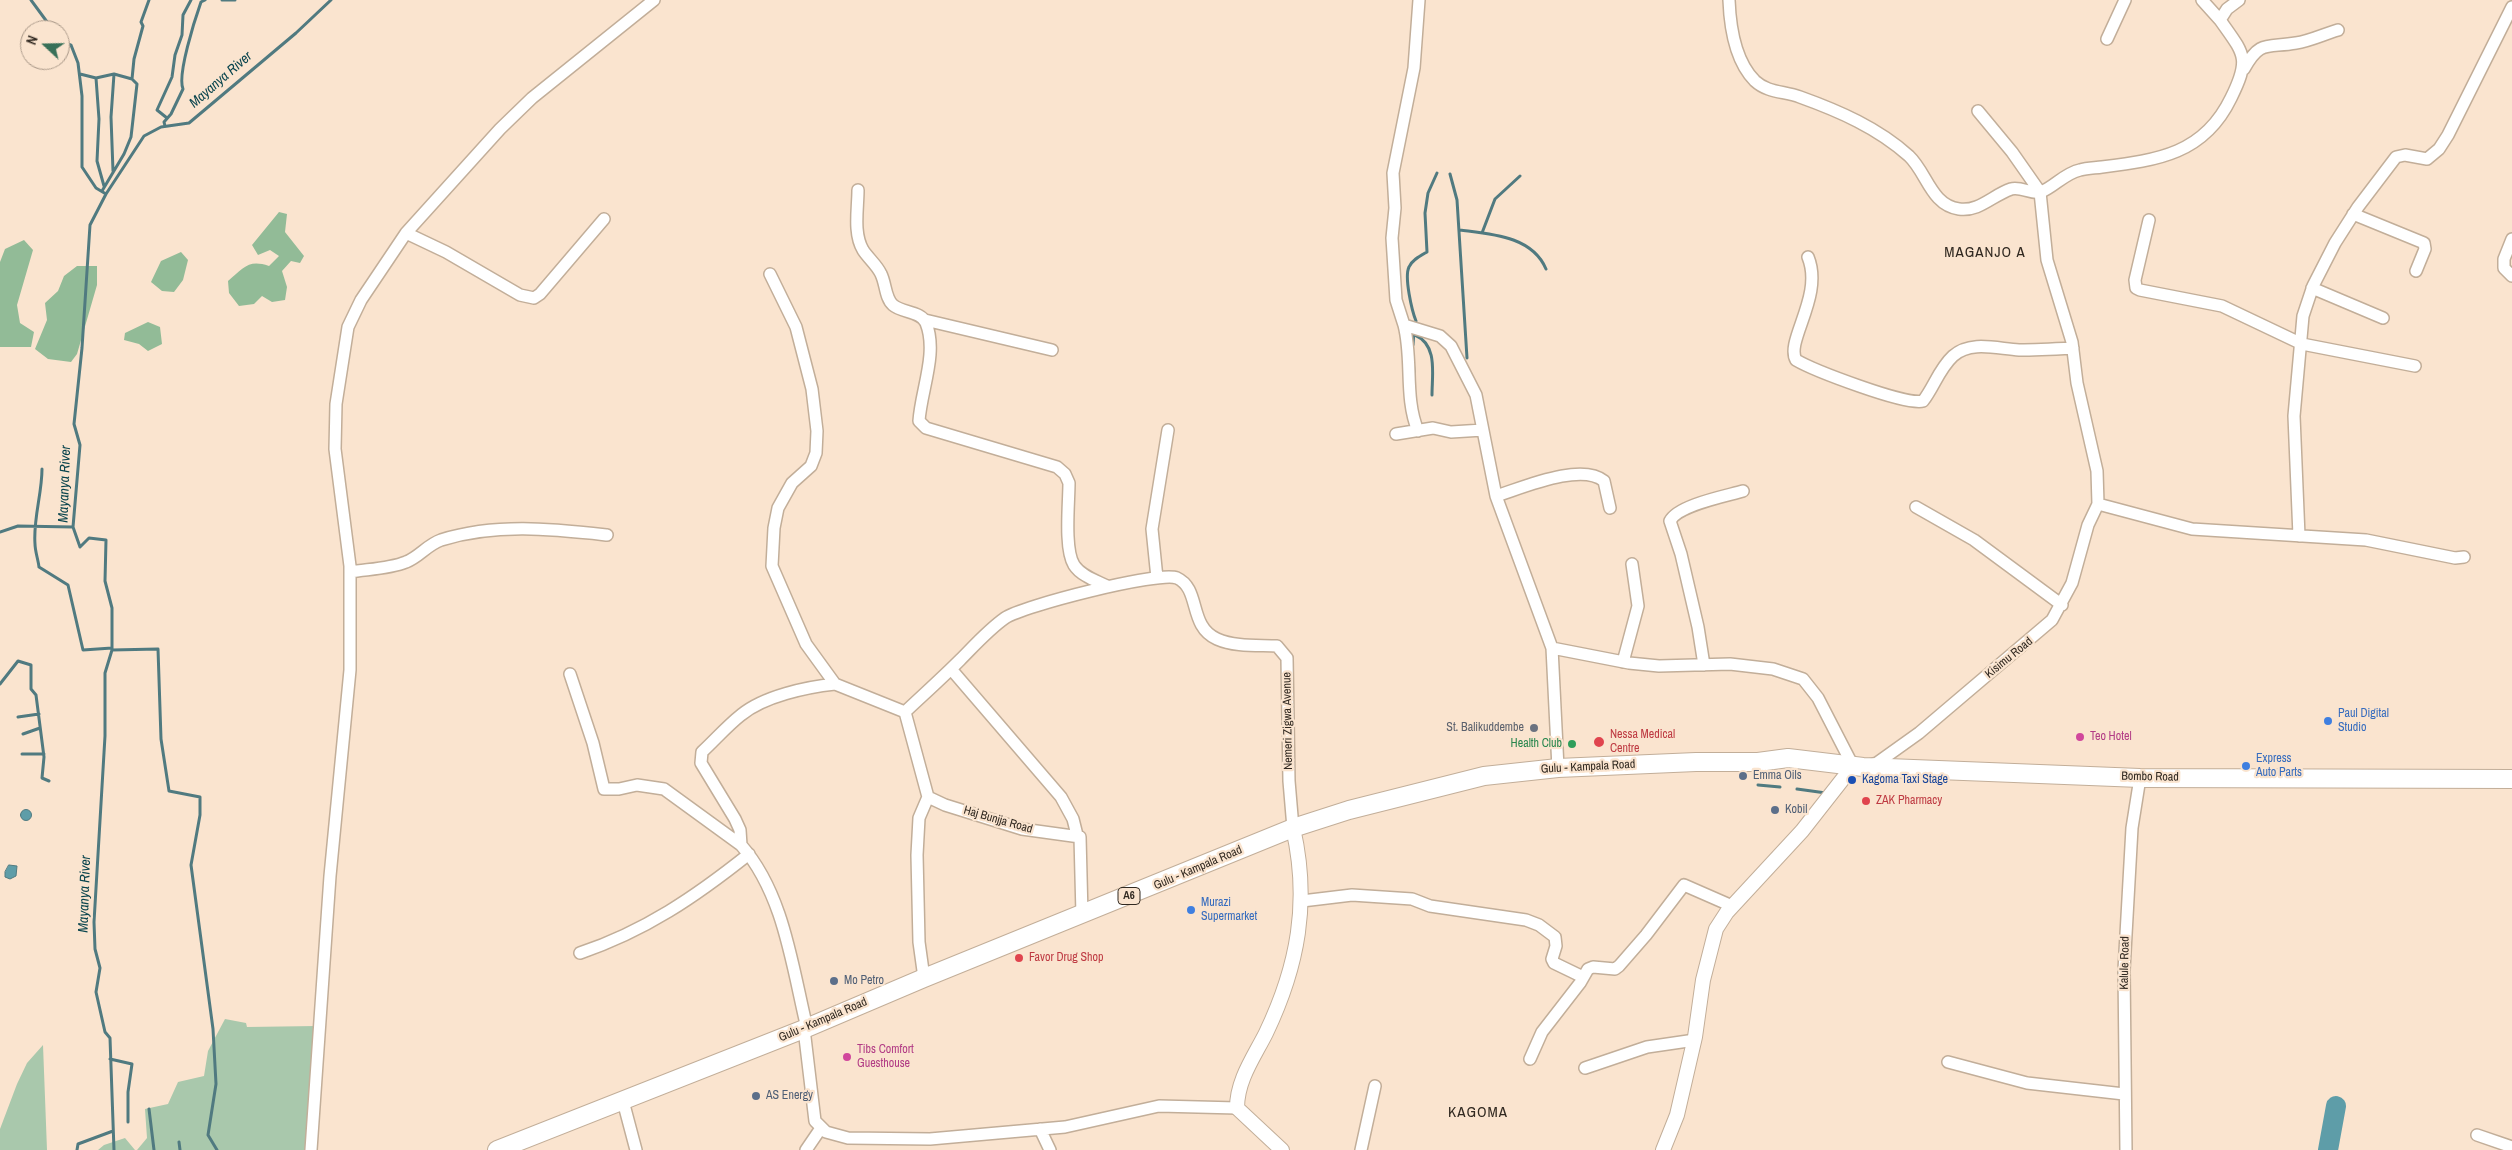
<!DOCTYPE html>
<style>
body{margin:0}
#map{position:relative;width:2512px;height:1150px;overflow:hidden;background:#fae4cf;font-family:"Archivo Narrow",sans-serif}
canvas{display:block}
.north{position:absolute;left:20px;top:20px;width:50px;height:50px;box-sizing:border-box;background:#fae4cf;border:1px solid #aa9989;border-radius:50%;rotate:291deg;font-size:14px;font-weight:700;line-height:20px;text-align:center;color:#312921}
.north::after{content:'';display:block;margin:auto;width:18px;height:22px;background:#387058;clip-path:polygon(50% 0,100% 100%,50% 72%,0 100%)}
</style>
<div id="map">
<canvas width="2512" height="1150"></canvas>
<div class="north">N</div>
</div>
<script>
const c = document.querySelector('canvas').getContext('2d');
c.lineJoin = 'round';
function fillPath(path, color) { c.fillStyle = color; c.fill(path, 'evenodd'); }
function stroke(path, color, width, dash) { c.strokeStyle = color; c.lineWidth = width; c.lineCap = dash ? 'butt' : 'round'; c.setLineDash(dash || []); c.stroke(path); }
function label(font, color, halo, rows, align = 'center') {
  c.font = font + ' "Archivo Narrow",sans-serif'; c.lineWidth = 4.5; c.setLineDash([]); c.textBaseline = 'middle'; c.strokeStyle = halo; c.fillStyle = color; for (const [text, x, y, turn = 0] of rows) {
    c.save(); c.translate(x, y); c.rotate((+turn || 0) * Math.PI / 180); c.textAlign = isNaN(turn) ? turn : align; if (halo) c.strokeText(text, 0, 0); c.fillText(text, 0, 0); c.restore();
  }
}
fillPath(new Path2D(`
 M225,1019L246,1023L247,1027L316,1026L309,1150H137L147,1138L145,1109L168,1104L178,1082L204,1076L208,1051Z
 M43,1045L47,1150H0V1129L17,1084L27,1063Z
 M125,1138L135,1150H98L104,1145Z`), '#a9c8ac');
fillPath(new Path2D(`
 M279,212L287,214L285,232L304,256L300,263L291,261L282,271L287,287L285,300L272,302L262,296L254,304L239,306L229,293L228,281C244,268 248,259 269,266L279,256L270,250L258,255L252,245Z
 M24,240L33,250L17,305L20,323L34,332L31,347H0V262L5,249Z
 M181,252L188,260L183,280L174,292L162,291L151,282L161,261Z
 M77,266H97V285L77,354L71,362L48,359L35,349L47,320L45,303L58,291L64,276Z
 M148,322L160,327L162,344L148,351L139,344L124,340L125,333Z`), '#92bb97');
const water = new Path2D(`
 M20.5 815a5.5 5.5 0 1 1 11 0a5.5 5.5 0 1 1-11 0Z
 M9,865L17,866L16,876L10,879L5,877V872Z`);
fillPath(water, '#5e9da8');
stroke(water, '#507a80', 1);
stroke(new Path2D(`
 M31,0L53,30
 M222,0H235
 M60,40L71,45L78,63L82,96V167L96,188L106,194
 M80,74L96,78L114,74L132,79
 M96,78L99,119L97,161L104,186
 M167,118L157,110L172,77L175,55L182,35L183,15L191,0
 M165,126L164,122L171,114L183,89C177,75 195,19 201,2L205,0
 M113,171L111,117L114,74
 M1450,174L1457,200L1467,358
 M102,191L124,154L131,137L137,84L132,79L134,59L143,26L141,22L149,0
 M1460,230C1491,234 1532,236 1546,269
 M1482,233L1495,199L1520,176
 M1413,326L1416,321C1412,311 1404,277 1409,267C1412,260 1420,256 1427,252L1425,213L1428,193L1437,173
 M1415,335C1438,345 1432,374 1432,395
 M1413,345L1414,331
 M1413,358L1414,372
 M42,469C42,494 33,519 35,544C35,551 38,559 39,567L68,585L83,650L112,648
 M0,532L18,526L73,527
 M112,650L158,649L161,739L169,791L200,797V815L191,865L213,1029L216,1084L208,1135L217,1150
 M0,684L18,661L31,665V689L36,695L44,757L42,778L49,781
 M18,717L39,714
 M23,734L40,728
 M22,754H44
 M1758,785L1780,787
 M1797,789L1826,793
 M110,1059L132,1064L128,1092V1122
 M149,1109L154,1150
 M179,1142L180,1150
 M77,1150L78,1144L113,1131
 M114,1150L110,1038L105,1032L96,992L100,968L95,949L94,922L105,736V673L112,650V608L105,581L106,540L89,538L80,547L73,527L80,445L74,424L82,348L90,225L106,194L144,136L161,127L189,123L296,33L331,0`), '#507a80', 3);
stroke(new Path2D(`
 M2328,1150L2336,1106`), '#5e9da8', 20);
const minor = new Path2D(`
 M1419,0L1414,68L1393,173L1395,208L1392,238L1396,300L1404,325L1440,336L1451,346L1476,395L1496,496L1552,648L1558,768
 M1729,0C1730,26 1735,61 1755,81C1768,93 1784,91 1800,97C1839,111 1878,128 1909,156C1927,173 1931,205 1959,209C1979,212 1993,195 2011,189C2021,186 2032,195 2041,192C2054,187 2065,173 2080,170C2087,168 2095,168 2102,167C2158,160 2204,154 2231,98C2251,58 2244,54 2220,20L2227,9L2239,0
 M2202,0L2220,20
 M2107,39L2125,0
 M2244,69C2260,39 2268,48 2296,43C2310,41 2324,34 2338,30
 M1978,111L2012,152L2040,192L2047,260L2072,342L2077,383L2097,471L2098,504L2192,529L2366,540L2455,558L2464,557
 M858,190C858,209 853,233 863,250C868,258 877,265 881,274C886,284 885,298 893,305C902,313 921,311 926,323C938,353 921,390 919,421L926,428L1057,467L1065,474L1069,483C1069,503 1064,549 1074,565C1081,576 1097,581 1107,586
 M2353,214L2424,243L2425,249L2416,271
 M2149,220L2135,280L2136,288L2140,290L2222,306L2302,344L2415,366
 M406,233L446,252L520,295L534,298L540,294L604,219
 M2512,239L2504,259V268L2512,276
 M1808,257C1824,296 1785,341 1796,360C1813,370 1906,406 1923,401C1934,387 1939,369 1953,356C1971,340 1998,349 2019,350C2037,350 2055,349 2073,348
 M770,274L796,327L812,389L817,431L816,453L811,466L792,483L778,508L774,528L772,566L806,644L835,684L905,712
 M2312,288L2383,318
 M925,320L1052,350
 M1404,325C1413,360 1404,397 1418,431
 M1396,434L1433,428L1451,432L1483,430
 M1496,496C1522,488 1581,462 1604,481L1610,508
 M1916,507L1974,540L2062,605
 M2299,536L2294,416L2303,316L2313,286L2335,243L2358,207L2396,157L2405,155L2427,159L2439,149L2448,135L2512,7
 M350,572C368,569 389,569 406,562C419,557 427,545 441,540C496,523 551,529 607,535
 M1157,578L1152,529L1168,430
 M1552,648L1629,663L1659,666L1730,664L1773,669L1803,679L1818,698L1853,766
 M1623,662L1638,606L1632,564
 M1704,665L1698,627L1681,554L1670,521C1678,505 1726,496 1743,491
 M951,669L1061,797L1073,819L1077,835
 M570,674L593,743L604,789H619L637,785L664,789L741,845C784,894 792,966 807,1028
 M905,712C923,695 942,678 960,660C974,646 988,630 1005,618C1022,606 1159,571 1177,578C1201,589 1188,626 1217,639C1235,647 1258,645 1277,646L1287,658L1289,781L1293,828
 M905,712L928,797L945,805L1022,829L1080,837L1082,915
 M1870,765L1877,763L1919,733L2052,620L2072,583L2088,525L2098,504
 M741,845L740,830L735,819L701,763L702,752C715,740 727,726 741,715C764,696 807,687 835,684
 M1302,901L1352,895L1412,899L1430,906L1526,920L1539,925L1555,937L1556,946L1552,959L1554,963L1583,977
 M580,953C645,931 695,897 749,854
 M924,978L919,942L917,855L919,818L928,797
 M804,1029L815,1121L826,1132L848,1138L930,1139L1065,1127L1159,1106L1237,1108
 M1530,1059L1542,1032L1580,983L1588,969L1593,967L1615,969L1619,966L1646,935L1684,885L1732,906
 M1948,1062L2027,1083L2124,1094
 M1585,1068L1647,1047L1695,1040
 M623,1101L636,1150
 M1040,1129L1050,1150
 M2477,1135L2512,1147
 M311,1150L330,876L350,670V566L335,449L336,404L348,327L361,300L406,233L500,129L532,98L654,0
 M806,1150L821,1128
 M1361,1150L1375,1086
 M2126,1150L2124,970L2132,828L2140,778`);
const tertiary = new Path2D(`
 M1282,1150L1237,1108C1237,1080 1254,1057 1266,1033C1298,966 1310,902 1293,828
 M1663,1150L1677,1115L1695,1037L1703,980L1716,929L1727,912L1802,831L1853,766`);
const primary = new Path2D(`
 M497,1150L804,1029L924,978L1293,828L1349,810L1484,776L1558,768L1696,762H1758L1788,758L1863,767L2140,778L2512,779`);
stroke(minor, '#c2ae99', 14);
stroke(tertiary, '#c2ae99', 16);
stroke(primary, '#c2ae99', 20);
stroke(minor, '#fff', 11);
stroke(tertiary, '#fff', 14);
stroke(primary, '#fff', 18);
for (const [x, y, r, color] of [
 [2328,721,5,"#3f7fe0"],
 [1534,728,5,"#6b7280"],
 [2080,737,5,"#d1479c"],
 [1599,742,6,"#e0444e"],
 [1572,744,5,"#2e9e5b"],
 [2246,766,5,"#3f7fe0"],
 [1743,776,5,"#5c6f8a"],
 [1852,780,5,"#1a4fb4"],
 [1866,801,5,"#e0444e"],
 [1775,810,5,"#5c6f8a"],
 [1191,910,5,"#3f7fe0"],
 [1019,958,5,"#e0444e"],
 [834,981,5,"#5c6f8a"],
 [847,1057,5,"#d1479c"],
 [756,1096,5,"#5c6f8a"]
]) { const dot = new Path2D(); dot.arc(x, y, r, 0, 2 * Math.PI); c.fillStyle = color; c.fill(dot); stroke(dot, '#fae4cf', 2); }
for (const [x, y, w] of [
 [1129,896,22]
]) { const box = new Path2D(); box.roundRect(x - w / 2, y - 8.5, w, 17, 4); c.fillStyle = '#fae4cf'; c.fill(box); stroke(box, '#312921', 1); }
label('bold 11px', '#312921', null, [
 ["A6",1129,896]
]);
label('12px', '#312921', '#fae4cf', [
 ["Kisimu Road",2009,658,-39],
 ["Nemeri Zigwa Avenue",1288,721,-91],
 ["Gulu - Kampala Road",1588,767,-3],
 ["Bombo Road",2150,777,1],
 ["Haj Bunjja Road",998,820,16],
 ["Gulu - Kampala Road",1198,868,-23],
 ["Kalule Road",2125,963,-89],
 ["Gulu - Kampala Road",823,1020,-23]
]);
label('12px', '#366cbe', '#fae4cf', [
 ["Paul Digital",2338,714],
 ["Studio",2338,728],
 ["Express",2256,759],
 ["Auto Parts",2256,773],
 ["Murazi",1201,903],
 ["Supermarket",1201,917]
], 'left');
label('12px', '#5b616d', '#fae4cf', [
 ["St. Balikuddembe",1524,728]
], 'right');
label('12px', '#be3a42', '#fae4cf', [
 ["Nessa Medical",1610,735],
 ["Centre",1610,749],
 ["ZAK Pharmacy",1876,801],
 ["Favor Drug Shop",1029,958]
], 'left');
label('12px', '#b23c85', '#fae4cf', [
 ["Teo Hotel",2090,737],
 ["Tibs Comfort",857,1050],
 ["Guesthouse",857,1064]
], 'left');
label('12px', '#27864d', '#fae4cf', [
 ["Health Club",1562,744]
], 'right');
label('12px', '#4e5e75', '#fae4cf', [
 ["Emma Oils",1753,776],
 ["Kobil",1785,810],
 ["Mo Petro",844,981],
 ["AS Energy",766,1096]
], 'left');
label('12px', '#164399', '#fae4cf', [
 ["Kagoma Taxi Stage",1862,780]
], 'left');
label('italic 14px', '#09444d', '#fae4cf', [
 ["Mayanya River",221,80,-41],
 ["Mayanya River",65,484,-88],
 ["Mayanya River",85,894,-88]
]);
c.letterSpacing = '1px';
label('15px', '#312921', '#fae4cf', [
 ["MAGANJO A",1985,253],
 ["KAGOMA",1478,1113]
]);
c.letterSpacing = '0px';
</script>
